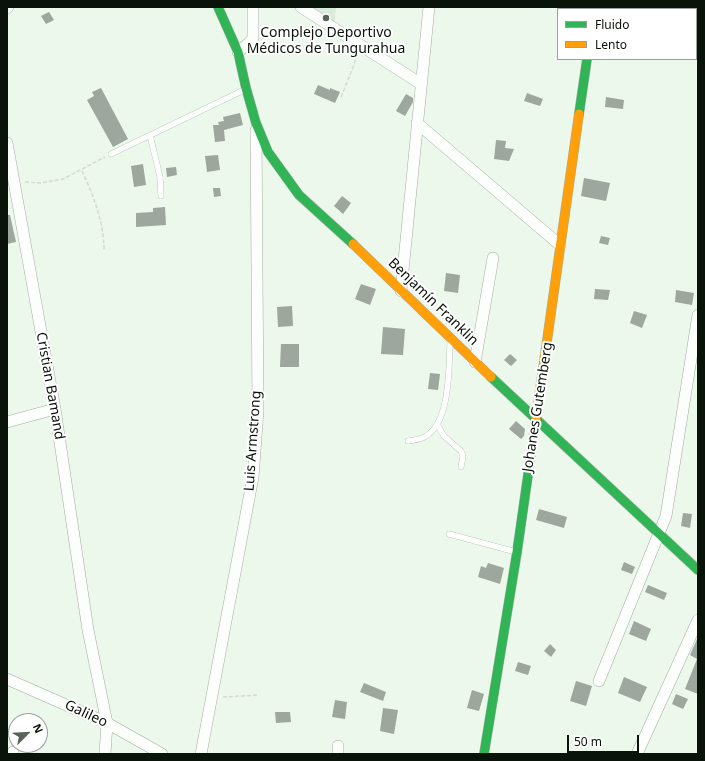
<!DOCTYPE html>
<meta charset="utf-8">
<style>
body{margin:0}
#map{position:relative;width:705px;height:761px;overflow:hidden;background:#ecf8ec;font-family:"Noto Sans",sans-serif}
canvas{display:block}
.frame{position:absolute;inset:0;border:8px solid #091309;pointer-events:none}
.legend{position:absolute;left:557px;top:8px;width:140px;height:52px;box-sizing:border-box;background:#fff;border:1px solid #9da19d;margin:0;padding:5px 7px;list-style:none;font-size:12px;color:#091309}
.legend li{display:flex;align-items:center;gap:8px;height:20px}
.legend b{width:20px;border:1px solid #9da19d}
.north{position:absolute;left:8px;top:713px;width:40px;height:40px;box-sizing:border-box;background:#fff;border:1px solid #9da19d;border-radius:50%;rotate:66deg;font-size:11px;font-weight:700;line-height:16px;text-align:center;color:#091309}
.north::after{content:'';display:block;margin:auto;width:14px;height:18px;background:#586358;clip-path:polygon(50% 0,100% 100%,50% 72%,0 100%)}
.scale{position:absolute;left:567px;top:735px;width:72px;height:18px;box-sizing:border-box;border:2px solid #091309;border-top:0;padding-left:5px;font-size:12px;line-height:14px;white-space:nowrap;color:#091309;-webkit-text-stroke:3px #fff;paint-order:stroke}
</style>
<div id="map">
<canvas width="705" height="761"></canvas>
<div class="frame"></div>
<ul class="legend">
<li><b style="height:5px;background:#30b455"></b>Fluido</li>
<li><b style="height:5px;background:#ff9f0a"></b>Lento</li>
</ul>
<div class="north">N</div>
<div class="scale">50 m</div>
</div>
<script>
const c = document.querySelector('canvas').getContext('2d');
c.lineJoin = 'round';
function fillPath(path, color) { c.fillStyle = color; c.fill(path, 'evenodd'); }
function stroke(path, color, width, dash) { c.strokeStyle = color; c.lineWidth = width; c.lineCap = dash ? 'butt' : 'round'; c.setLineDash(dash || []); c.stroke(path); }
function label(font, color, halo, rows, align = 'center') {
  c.font = font + ' "Noto Sans",sans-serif'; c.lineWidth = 4; c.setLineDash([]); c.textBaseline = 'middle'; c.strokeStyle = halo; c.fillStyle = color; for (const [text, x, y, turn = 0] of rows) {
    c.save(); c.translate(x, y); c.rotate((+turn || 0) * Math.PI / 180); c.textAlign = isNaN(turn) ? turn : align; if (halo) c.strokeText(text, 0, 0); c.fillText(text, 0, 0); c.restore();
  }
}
fillPath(new Path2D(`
 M301,7H336L334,29Z`), '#daebda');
fillPath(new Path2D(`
 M49,12L54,20L46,24L41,16Z
 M318,85L330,90V88L340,92L335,103L314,94Z
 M101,88L128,139L113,147L87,100L94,96L92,92Z
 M527,93L543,99L540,106L524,101Z
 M406,94L413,98V102L405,116L396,111Z
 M606,97L624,100L623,109L605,107Z
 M240,113L243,125L224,130L225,141L215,142L213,125H219L218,122L224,121L223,117Z
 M496,140L506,141L505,148L514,149L509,161L494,159Z
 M218,155L220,170L207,172L205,156Z
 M143,164L146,185L134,187L131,166Z
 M176,167L177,175L167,177L166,168Z
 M584,178L610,183L606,201L581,196Z
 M213,188H220L221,196L214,197Z
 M342,196L351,203L343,214L334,206Z
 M165,207L166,225L136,227V213L153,212V208Z
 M7,215H10L16,242L7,244Z
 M601,236L610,238L608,245L599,243Z
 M446,273L460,275L458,293L444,291Z
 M361,284L376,289L370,305L355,299Z
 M595,289L610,290L608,300L594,299Z
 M676,290L694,293L692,305L675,302Z
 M292,306L293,326L278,327L277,307Z
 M634,311L647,315L642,328L630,323Z
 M383,327L405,329L403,355L381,354Z
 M281,344H299V367H280Z
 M510,354L517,360L511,366L504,360Z
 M430,373L440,374L438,390L428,389Z
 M516,421L525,429L524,436L521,439L509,429Z
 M539,509L567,517L564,528L536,520Z
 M683,513L692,514L690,528L681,526Z
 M624,562L635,567L632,574L621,570Z
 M488,563L504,568L500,584L478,577L481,566L486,568Z
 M648,585L667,593L664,600L645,592Z
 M634,621L651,629L646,641L629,634Z
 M698,637V694L685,689L697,659L690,655Z
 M550,644L556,650L551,657L544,651Z
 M518,662L531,666L528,675L515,671Z
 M624,677L647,687L640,702L618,693Z
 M576,681L592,686L586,706L570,701Z
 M364,683L386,692L383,701L360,692Z
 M472,690L484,694L479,711L467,708Z
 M676,694L688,699L683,709L672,704Z
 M335,700L347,702L345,719L332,717Z
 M383,708L398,710L394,734L380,731Z
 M275,712H290L291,722L276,723Z`), '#9da79d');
const lane = new Path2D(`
 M150,135L160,177L161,196
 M111,154L246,89
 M437,424L444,436L461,451L463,456L461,467
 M408,441C414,440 420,440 426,436C450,422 449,368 450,343
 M449,534L516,552`);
const street = new Path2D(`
 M301,7L421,84
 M7,8L8,7
 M594,9L595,7
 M238,52L249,43L253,38V7
 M417,123L560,245
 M7,143L55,409L88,630L107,723L105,754
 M401,291L429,7
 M475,362L493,258
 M7,422L55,409
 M7,679L107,723L162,754
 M599,681L666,516L698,315
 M338,746V754
 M13,752V754
 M201,754L253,477L258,410L256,130
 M637,754L698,620`);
const fast = new Path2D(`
 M218,7L238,52L246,88L256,123L268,152L299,195L353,244
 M579,114L587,59
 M491,377L698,570
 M484,754L517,552L531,454`);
const slow = new Path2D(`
 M353,244L491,377
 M531,454L579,114`);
stroke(lane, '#a2ada2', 6);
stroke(street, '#a2ada2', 12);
stroke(fast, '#a2ada2', 10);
stroke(slow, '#a2ada2', 10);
stroke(new Path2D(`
 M341,97L354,65L357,54
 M82,171C94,197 104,222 104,251
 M25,182L41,183L63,179L105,157
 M223,697L258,695`), '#d5d9d5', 1.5, [4, 2]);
stroke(lane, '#fcfefc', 5.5);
stroke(street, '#fcfefc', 11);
stroke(fast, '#30b455', 9);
stroke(slow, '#ff9f0a', 9);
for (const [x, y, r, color] of [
 [326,18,4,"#586358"]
]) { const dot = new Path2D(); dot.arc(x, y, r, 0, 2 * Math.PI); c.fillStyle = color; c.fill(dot); stroke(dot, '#fff', 1.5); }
label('14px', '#091309', '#fff', [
 ["Complejo Deportivo",326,33],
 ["Médicos de Tungurahua",326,49]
]);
label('14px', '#091309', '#fff', [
 ["Benjamín Franklin",433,302,44],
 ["Cristian Bamand",50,386,80],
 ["Johanes Gutemberg",538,407,-81],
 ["Luis Armstrong",253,441,-86],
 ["Galileo",86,714,25]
]);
</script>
